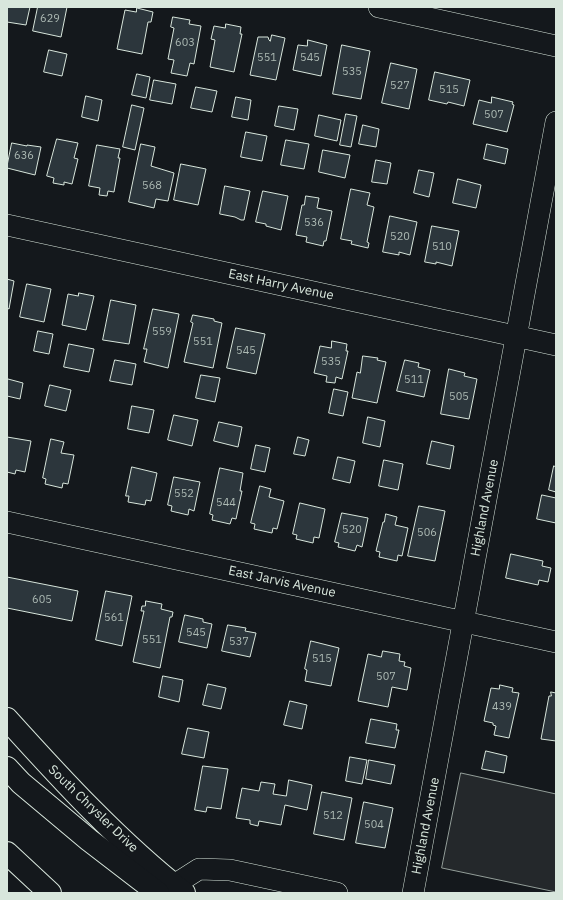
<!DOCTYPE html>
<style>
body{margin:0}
#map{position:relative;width:563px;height:900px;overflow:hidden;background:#14181c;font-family:"IBM Plex Sans",sans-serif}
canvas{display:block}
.frame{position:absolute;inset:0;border:8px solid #d8e6dc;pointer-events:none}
</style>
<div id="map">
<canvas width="563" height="900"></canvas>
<div class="frame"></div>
</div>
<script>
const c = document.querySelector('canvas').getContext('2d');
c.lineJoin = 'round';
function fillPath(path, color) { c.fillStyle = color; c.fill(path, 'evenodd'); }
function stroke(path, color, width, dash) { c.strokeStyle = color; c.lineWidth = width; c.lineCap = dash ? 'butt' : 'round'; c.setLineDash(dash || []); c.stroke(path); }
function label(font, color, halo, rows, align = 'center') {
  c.font = font + ' "IBM Plex Sans",sans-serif'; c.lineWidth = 3; c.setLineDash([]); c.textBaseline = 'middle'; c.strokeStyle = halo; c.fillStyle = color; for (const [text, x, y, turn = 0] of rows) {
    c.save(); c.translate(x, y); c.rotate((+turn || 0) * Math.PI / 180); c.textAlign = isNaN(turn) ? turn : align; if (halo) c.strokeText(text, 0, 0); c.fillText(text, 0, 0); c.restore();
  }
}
const parking = new Path2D(`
 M461,773L556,794V892L442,868Z`);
fillPath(parking, '#24282b');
stroke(parking, '#939e99', 1);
const building = new Path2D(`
 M7,7H30L26,25L7,22Z
 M38,7H67L61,37L33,31Z
 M137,8L153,12L151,22H148L142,54L117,49L125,10L136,12Z
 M173,17L190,20L189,24L201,26L194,64L190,63L187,76L171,73L174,60L168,59L174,28L171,27Z
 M226,24L241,27L240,34H242L234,72L210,67L215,40L211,39L214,26L225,28Z
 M272,35L285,38L276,80L250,75L258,37H268L269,40L270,41Z
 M308,40L327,45L321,76L293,70L298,45L307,46Z
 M342,45L370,51L361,99L333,94Z
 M49,50L67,54L62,76L44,72Z
 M391,63L417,69L409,109L382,103Z
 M435,72L470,80L464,106L448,102L447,104L429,100Z
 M137,74L150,77L146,98L132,95Z
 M154,80L176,84L172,104L150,100Z
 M196,87L217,91L212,112L191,108Z
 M86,96L102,100L98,121L82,117Z
 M236,97L251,100L248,120L232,117Z
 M492,97L513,102L512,104L514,105L507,132L473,124L479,100L491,103Z
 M132,105L144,108L135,150L123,147Z
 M279,106L298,109L294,130L275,126Z
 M346,114L357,116L351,147L340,145Z
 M319,115L341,120L337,141L315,136Z
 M363,125L379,129L376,147L359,144Z
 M246,132L267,136L262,161L241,157Z
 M57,139L78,143L74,158L78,159L72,184L64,182V185L53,183L54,178L47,176Z
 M286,140L309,144L304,169L281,165Z
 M12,143L27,146V145L41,147L35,175L7,168Z
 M141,144L155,147L151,166L174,173L168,201L156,199L154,208L129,202Z
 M487,144L508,149L505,164L484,159Z
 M97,145L120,149L118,158H120L114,192L108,191L107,196L99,195L100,188L89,186Z
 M323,150L350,155L345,178L319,172Z
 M376,160L391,163L387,184L372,182Z
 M181,164L206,169L198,205L174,200Z
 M419,170L434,173L429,197L414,193Z
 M458,179L481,185L476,208L453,203Z
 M225,186L250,191L244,220H241L235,217L220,214Z
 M351,189L370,193L367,205L374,207L367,242L369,243L368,248L351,244L352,241L341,239Z
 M263,191L288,196L281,230L266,226V224L256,222Z
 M306,196L319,198L317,208L332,211L326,241H324L323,246L306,242L307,237L296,235L302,205H304Z
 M390,216L417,222L410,255L399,252V255L383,252Z
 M432,226L459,231L452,266L436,262V264L425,262Z
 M7,279L14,281L9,309L7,308Z
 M27,284L51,289L44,322L20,317Z
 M79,293L94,296L86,330L62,325L68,294L78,296Z
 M111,300L136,305L129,344L103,340Z
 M153,309L179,314L168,368L144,362L147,349H144Z
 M193,315L214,319V321L222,323L213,368L184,362L193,323L191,322Z
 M236,328L265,334L256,374L227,368Z
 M38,331L53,334L49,354L34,351Z
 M332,341L347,344L346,351H348L342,379L336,377L335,383L326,382L327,376L314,373L320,346L331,348Z
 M69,344L94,349L89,372L64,367Z
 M363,356L378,358L377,360L386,362L377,403L352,398L357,372L360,373Z
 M115,360L136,364L132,385L110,381Z
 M405,360L419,363L418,367L430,370L424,397L397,391Z
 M449,369L465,373L464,376L477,379L469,419L441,414Z
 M201,375L220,378L215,402L196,398Z
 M8,379L23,383L20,399L7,396Z
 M50,385L71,390L66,411L45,406Z
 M334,389L348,392L343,416L329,413Z
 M132,406L154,410L149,433L128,429Z
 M174,415L198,420L192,446L168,440Z
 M368,417L385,421L380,447L363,443Z
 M219,422L242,427L238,447L214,441Z
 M7,437L31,441L25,472L16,470L15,474L7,472Z
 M298,437L309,440L305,456L294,454Z
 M51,439L64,442L61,453L74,455L68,484L63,483L62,488L45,484L46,479L43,478Z
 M432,441L454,446L450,469L427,464Z
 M256,445L270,448L265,472L251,469Z
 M338,457L355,461L350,483L333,479Z
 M384,460L403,464L398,490L379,486Z
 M554,466L556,467V492L549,490Z
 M132,467L157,473L151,501L146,500L145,505L128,502L129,496H126Z
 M220,468L243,473L240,491H242L236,519L232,518L230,524L212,520L213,515L210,514Z
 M174,477L200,482L194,511L189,509L188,515L171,511L172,506L168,505Z
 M260,486L271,489L269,497L284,501L277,529L273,528L272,533L254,529L255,524L251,523Z
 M542,495L556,498V523L537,519Z
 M300,503L325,509L319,538L314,537L313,543L296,539L297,535L293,534Z
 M419,506L445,511L435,561L408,556Z
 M342,513L368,518L362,547L357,545L355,551L338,547L339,543L335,542Z
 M386,514L397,517L395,525L408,528L402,556L398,555L397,561L379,557L380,552L376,551L383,522H384Z
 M511,554L543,561L542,566L551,568L548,582L539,580L538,585L506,578Z
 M7,577L78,591L72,621L7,608Z
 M106,591L132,596L122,646L96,640Z
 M146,601L162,604L161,609L173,612L172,617H170L160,668L133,662L144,611H141L142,606H145Z
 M185,615L203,619V622L212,624L207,648L179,642Z
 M228,625L246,628L245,631L256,633L250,657L222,651Z
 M311,641L339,648L331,686L305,681L307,670L305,669Z
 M383,651L400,654L399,661L405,662L404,666L411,668L407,690L392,687L388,707L358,701L368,654L381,657Z
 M163,676L183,680L179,702L159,697Z
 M208,684L226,688L221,709L203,705Z
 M500,685L513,688L512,692L519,693L509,738L494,735L496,726L493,725V723L484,721L491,688L499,689Z
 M551,692L556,693V741L541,739L549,696H551Z
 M290,701L307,705L302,729L284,725Z
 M371,719L397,724L396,730H399L395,748L366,743Z
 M188,728L209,732L204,758L182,754Z
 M486,751L507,756L504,773L482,769Z
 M350,757L367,760L362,784L346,781Z
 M369,760L395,765L391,784L366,779Z
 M203,766L228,769L221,809L207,807L206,812L195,810Z
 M289,780L312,785L307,810L285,805L281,825L259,821L258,826L250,824V820L236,818L242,788L259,791L261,782L275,784L273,794L286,796Z
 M322,792L352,798L344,840L314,834Z
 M364,802L393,808L385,848L356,843Z`);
fillPath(building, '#2c363c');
stroke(building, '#d8e6dc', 1);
const minor = new Path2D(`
 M379,7L556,46
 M7,225L556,345
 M7,522L556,642
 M174,885L199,869L230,870L337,893
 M413,893L556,122`);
const secondary = new Path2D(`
 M7,719C62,780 119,842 184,893`);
const motorway = new Path2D(`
 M7,768L21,783L89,840L158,893
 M7,853L50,893`);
stroke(minor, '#d8e6dc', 22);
stroke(secondary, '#d8e6dc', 24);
stroke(motorway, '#d8e6dc', 24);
stroke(minor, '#14181c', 21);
stroke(secondary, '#14181c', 22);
stroke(motorway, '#14181c', 22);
label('11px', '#adbab4', null, [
 ["629",50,19],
 ["603",185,43],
 ["551",267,58],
 ["545",310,58],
 ["535",352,72],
 ["527",400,86],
 ["515",449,90],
 ["507",494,115],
 ["636",24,156],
 ["568",152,186],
 ["536",314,223],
 ["520",400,237],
 ["510",442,247],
 ["559",162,332],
 ["551",203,342],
 ["545",246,351],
 ["535",331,362],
 ["511",414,380],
 ["505",459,397],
 ["552",184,494],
 ["544",226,503],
 ["520",352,530],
 ["506",427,533],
 ["605",42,600],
 ["561",114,618],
 ["545",196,633],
 ["551",152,640],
 ["537",239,642],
 ["515",322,659],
 ["507",386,677],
 ["439",502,707],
 ["512",333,816],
 ["504",374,825]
]);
label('13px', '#d8e6dc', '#14181c', [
 ["East Harry Avenue",281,285,12],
 ["Highland Avenue",485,508,-79],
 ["East Jarvis Avenue",282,582,12],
 ["South Chrysler Drive",93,809,44],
 ["Highland Avenue",426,826,-79]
]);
</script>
